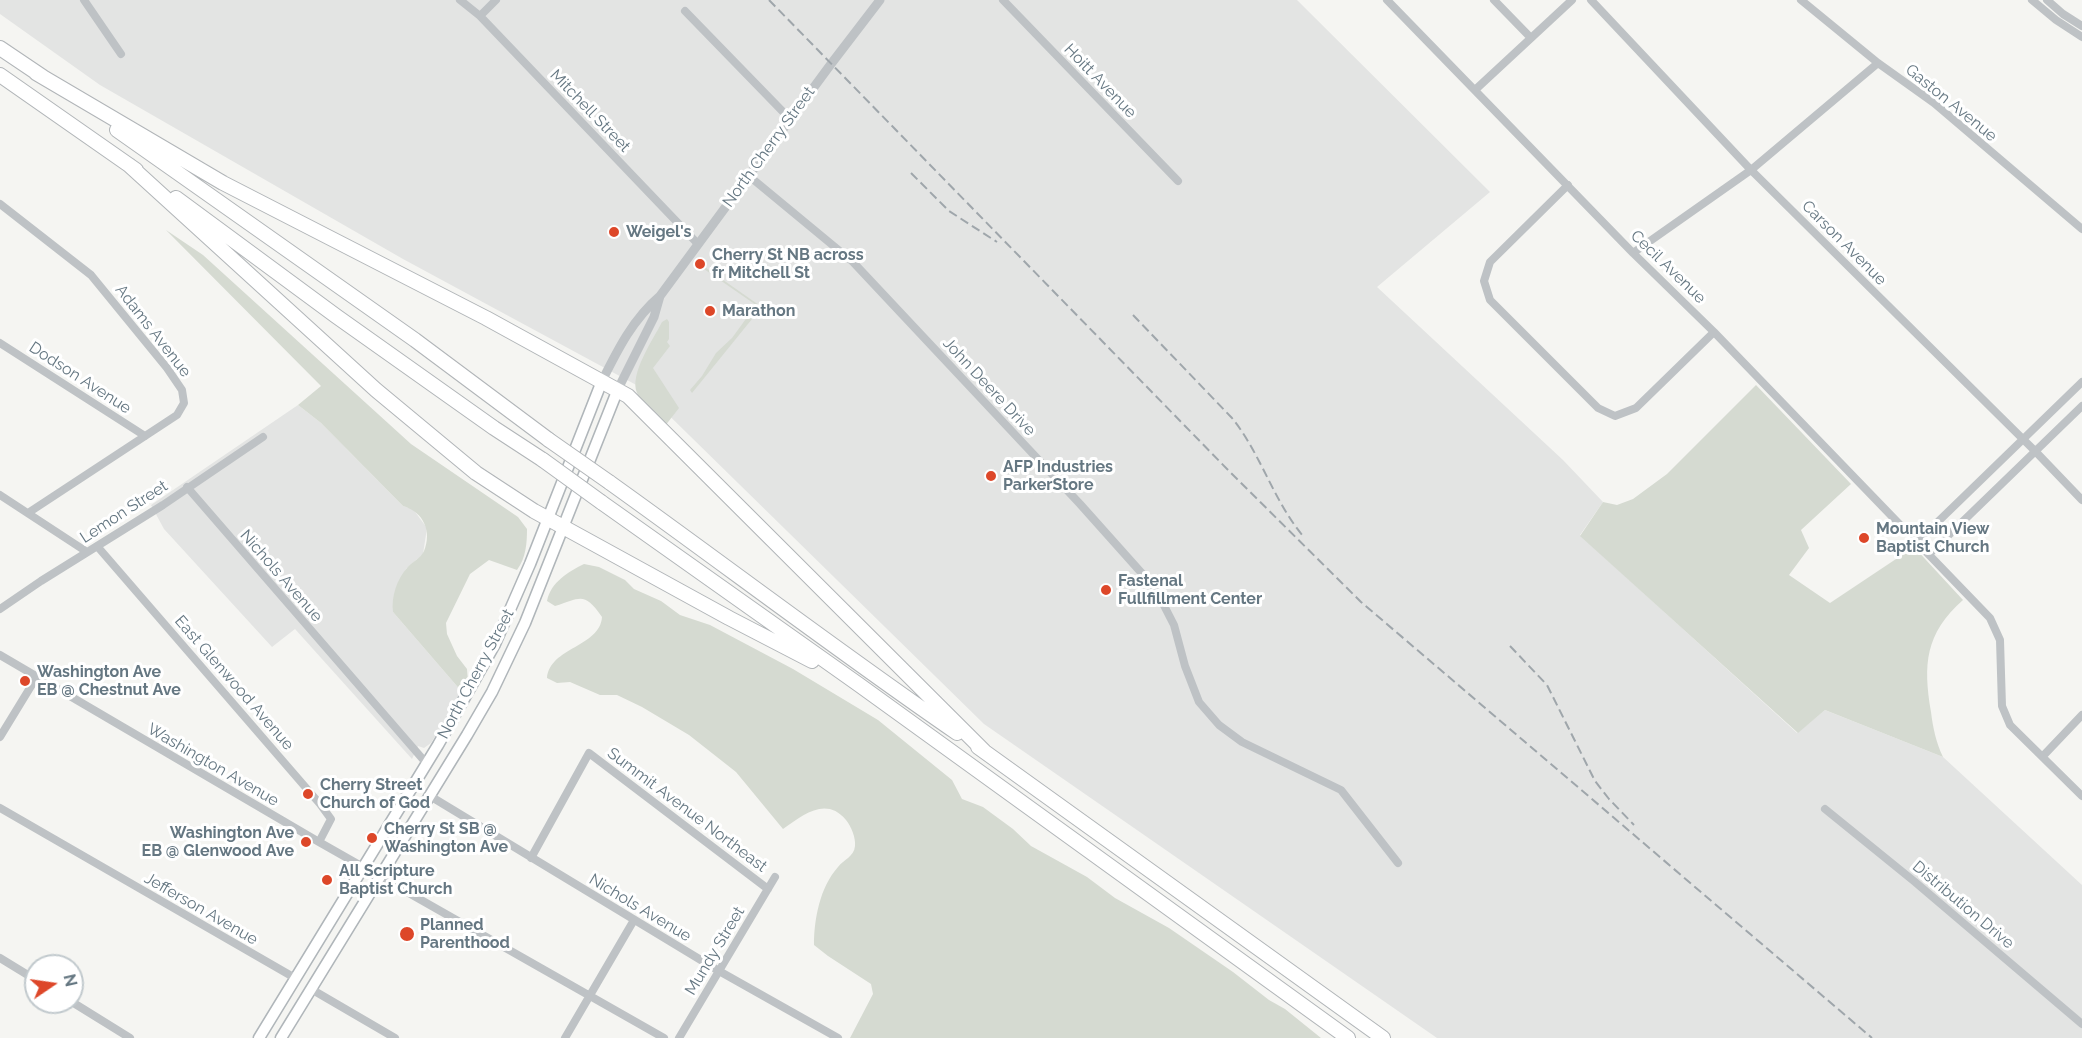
<!DOCTYPE html>
<style>
body{margin:0}
#map{position:relative;width:2082px;height:1038px;overflow:hidden;background:#f5f5f2;font-family:Raleway,sans-serif}
canvas{display:block}
.north{position:absolute;left:24px;top:954px;width:60px;height:60px;box-sizing:border-box;background:#fff;border:2px solid #c1c9cd;border-radius:50%;rotate:77deg;font-size:16px;font-weight:700;line-height:24px;text-align:center;color:#657782}
.north::after{content:'';display:block;margin:auto;width:21px;height:27px;background:#dd4729;clip-path:polygon(50% 0,100% 100%,50% 72%,0 100%)}
</style>
<div id="map">
<canvas width="2082" height="1038"></canvas>
<div class="north">N</div>
</div>
<script>
const c = document.querySelector('canvas').getContext('2d');
c.lineJoin = 'round';
function fillPath(path, color) { c.fillStyle = color; c.fill(path, 'evenodd'); }
function stroke(path, color, width, dash) { c.strokeStyle = color; c.lineWidth = width; c.lineCap = dash ? 'butt' : 'round'; c.setLineDash(dash || []); c.stroke(path); }
function label(font, color, halo, rows, align = 'center') {
  c.font = font + ' Raleway,sans-serif'; c.lineWidth = 6; c.setLineDash([]); c.textBaseline = 'middle'; c.strokeStyle = halo; c.fillStyle = color; for (const [text, x, y, turn = 0] of rows) {
    c.save(); c.translate(x, y); c.rotate((+turn || 0) * Math.PI / 180); c.textAlign = isNaN(turn) ? turn : align; if (halo) c.strokeText(text, 0, 0); c.fillText(text, 0, 0); c.restore();
  }
}
fillPath(new Path2D(`
 M0,0H1297L1490,192L1377,287L1563,460L1603,502L1580,535L1797,733L1825,710L1943,757L2082,885V1038H1437L984,724L640,387L403,259L100,85L0,14Z
 M298,405L321,423L403,506L413,509L427,528L423,554L406,569L393,612L462,692L431,743L424,748L418,746L412,759L295,629L272,647L164,529L151,505Z`), '#e3e4e3');
fillPath(new Path2D(`
 M166,230L203,255L411,444L518,517L527,529C527,543 526,558 517,570L489,560L470,574L446,623L447,634L457,656L467,669L468,681L462,692L393,612C391,597 397,579 407,568C412,562 421,558 424,551C432,532 424,512 403,506L321,423L298,405L321,386Z
 M699,263L766,310L764,312L758,308L752,319L692,393L690,390L702,376L716,353L732,338L756,305L704,269H699L697,265Z
 M667,319L669,322V339L667,342L670,346L653,368L679,408L665,426C656,416 642,406 637,393C629,374 653,340 662,322Z
 M1756,385L1851,484L1801,530L1809,548L1789,575L1830,603L1914,547L1963,600C1925,634 1923,664 1931,712C1933,728 1936,742 1943,757L1825,710L1798,733L1580,536L1603,502L1617,505L1633,499L1667,474Z
 M584,564L599,567L625,580L634,589L661,601L680,615L710,625L793,669L878,720L952,780L962,799L983,807L1013,829L1031,846L1087,877L1115,898L1169,928L1233,972L1269,1000L1285,1009L1321,1038H850L873,994L871,984L828,956L814,945C814,919 820,887 838,867C844,859 854,857 855,846C856,838 851,826 846,820C826,796 803,815 783,829L736,772L689,735L642,707L617,695H600L570,682L557,683L547,678C550,647 600,647 602,617C584,591 581,598 555,606L547,601C551,582 568,572 584,564Z`), '#d5dad1');
const secondary = new Path2D(`
 M259,1038L438,745L495,644L530,564L602,381
 M281,1038L467,735L492,692L525,623L618,389`);
const motorway = new Path2D(`
 M0,48L43,77
 M36,73L223,183L486,318L628,396L984,751
 M0,75L136,170
 M117,130L415,340L549,440
 M129,165L376,390L476,473L534,511L729,618L812,661
 M176,198L336,316L494,428L543,460
 M609,482C725,565 839,652 957,733
 M601,502L858,684L1348,1038
 M978,747L1383,1038`);
stroke(secondary, '#b0b6ba', 13);
stroke(motorway, '#b1b5b8', 16);
stroke(new Path2D(`
 M84,0L121,54
 M460,0L480,16L698,244
 M1003,0L1178,181
 M1387,0L1633,253L1714,332L1990,618L2000,640L2002,706L2010,725L2082,796
 M1494,0L1531,38
 M1591,0L1751,170L2035,451L2082,500
 M1801,0L1878,63L1934,103L2082,229
 M2032,0L2056,20L2082,37
 M2047,0L2063,14L2082,26
 M685,11L790,119
 M480,16L496,0
 M1475,90L1572,0
 M749,176L853,262L1080,504L1155,588L1174,625L1185,666L1199,702L1219,725L1242,742L1341,790L1398,863
 M1568,185L1490,262L1484,281L1490,300L1598,408L1615,416L1636,408L1714,332
 M0,204L91,275L167,368L182,390L184,403L177,415L28,513
 M1633,253L1751,170L1878,63
 M0,343L145,436
 M187,487L427,764
 M0,495L87,552
 M1917,542L2082,382
 M97,546L320,804L331,819L319,842
 M1929,554L2082,406
 M0,609L41,581L163,505L263,437
 M0,655L319,842L664,1038
 M0,737L36,678
 M2043,756L2082,715
 M430,796L719,971L838,1038
 M0,808L295,978
 M1825,809L1915,882L2082,1024
 M531,858L589,753L768,889
 M0,958L36,980
 M311,989L395,1038
 M72,1002L130,1038
 M565,1038L634,920
 M679,1038L775,877`), '#bec2c5', 8);
stroke(new Path2D(`
 M602,381C618,349 633,319 660,296L831,64L880,0
 M618,389L654,317L660,296`), '#bec2c5', 9);
stroke(secondary, '#fff', 10);
stroke(motorway, '#fff', 14);
stroke(new Path2D(`
 M769,0L1229,471L1361,602L1872,1038
 M911,173L949,211L997,242
 M1133,315L1232,418C1261,454 1273,500 1303,536
 M1510,646L1547,685L1595,781L1609,799L1634,825`), '#9fa6ab', 2, [9, 4.5]);
const motorwayBridge = new Path2D(`
 M549,440L609,482
 M543,460L601,502`);
stroke(motorwayBridge, '#b1b5b8', 16, []);
stroke(motorwayBridge, '#fff', 14);
for (const [x, y, r, color] of [
 [614,232,6,"#dd4729"],
 [700,264,6,"#dd4729"],
 [710,311,6,"#dd4729"],
 [991,476,6,"#dd4729"],
 [1864,538,6,"#dd4729"],
 [1106,590,6,"#dd4729"],
 [25,681,6,"#dd4729"],
 [308,794,6,"#dd4729"],
 [372,838,6,"#dd4729"],
 [306,842,6,"#dd4729"],
 [327,880,6,"#dd4729"],
 [407,934,8,"#dd4729"]
]) { const dot = new Path2D(); dot.arc(x, y, r, 0, 2 * Math.PI); c.fillStyle = color; c.fill(dot); stroke(dot, '#fff', 2); }
label('16px', '#657782', '#fff', [
 ["Hoitt Avenue",1100,81,46],
 ["Gaston Avenue",1951,103,39],
 ["Mitchell Street",590,111,46],
 ["North Cherry Street",769,147,-54],
 ["Carson Avenue",1844,243,45],
 ["Cecil Avenue",1668,267,44],
 ["Adams Avenue",153,331,52],
 ["Dodson Avenue",80,378,33],
 ["John Deere Drive",989,387,47],
 ["Lemon Street",124,512,-33],
 ["Nichols Avenue",281,576,49],
 ["North Cherry Street",476,674,-62],
 ["East Glenwood Avenue",234,683,49],
 ["Washington Avenue",213,765,30],
 ["Summit Avenue Northeast",687,810,37],
 ["Distribution Drive",1963,905,40],
 ["Nichols Avenue",640,908,31],
 ["Jefferson Avenue",201,909,30],
 ["Mundy Street",715,951,-59]
]);
label('bold 16px', '#657782', '#fff', [
 ["Weigel's",626,232],
 ["Cherry St NB across",712,255],
 ["fr Mitchell St",712,273],
 ["Marathon",722,311],
 ["AFP Industries",1003,467],
 ["ParkerStore",1003,485],
 ["Mountain View",1876,529],
 ["Baptist Church",1876,547],
 ["Fastenal",1118,581],
 ["Fullfillment Center",1118,599],
 ["Washington Ave",37,672],
 ["EB @ Chestnut Ave",37,690],
 ["Cherry Street",320,785],
 ["Church of God",320,803],
 ["Cherry St SB @",384,829],
 ["Washington Ave",384,847],
 ["Washington Ave",294,833,"right"],
 ["EB @ Glenwood Ave",294,851,"right"],
 ["All Scripture",339,871],
 ["Baptist Church",339,889],
 ["Planned",420,925],
 ["Parenthood",420,943]
], 'left');
</script>
